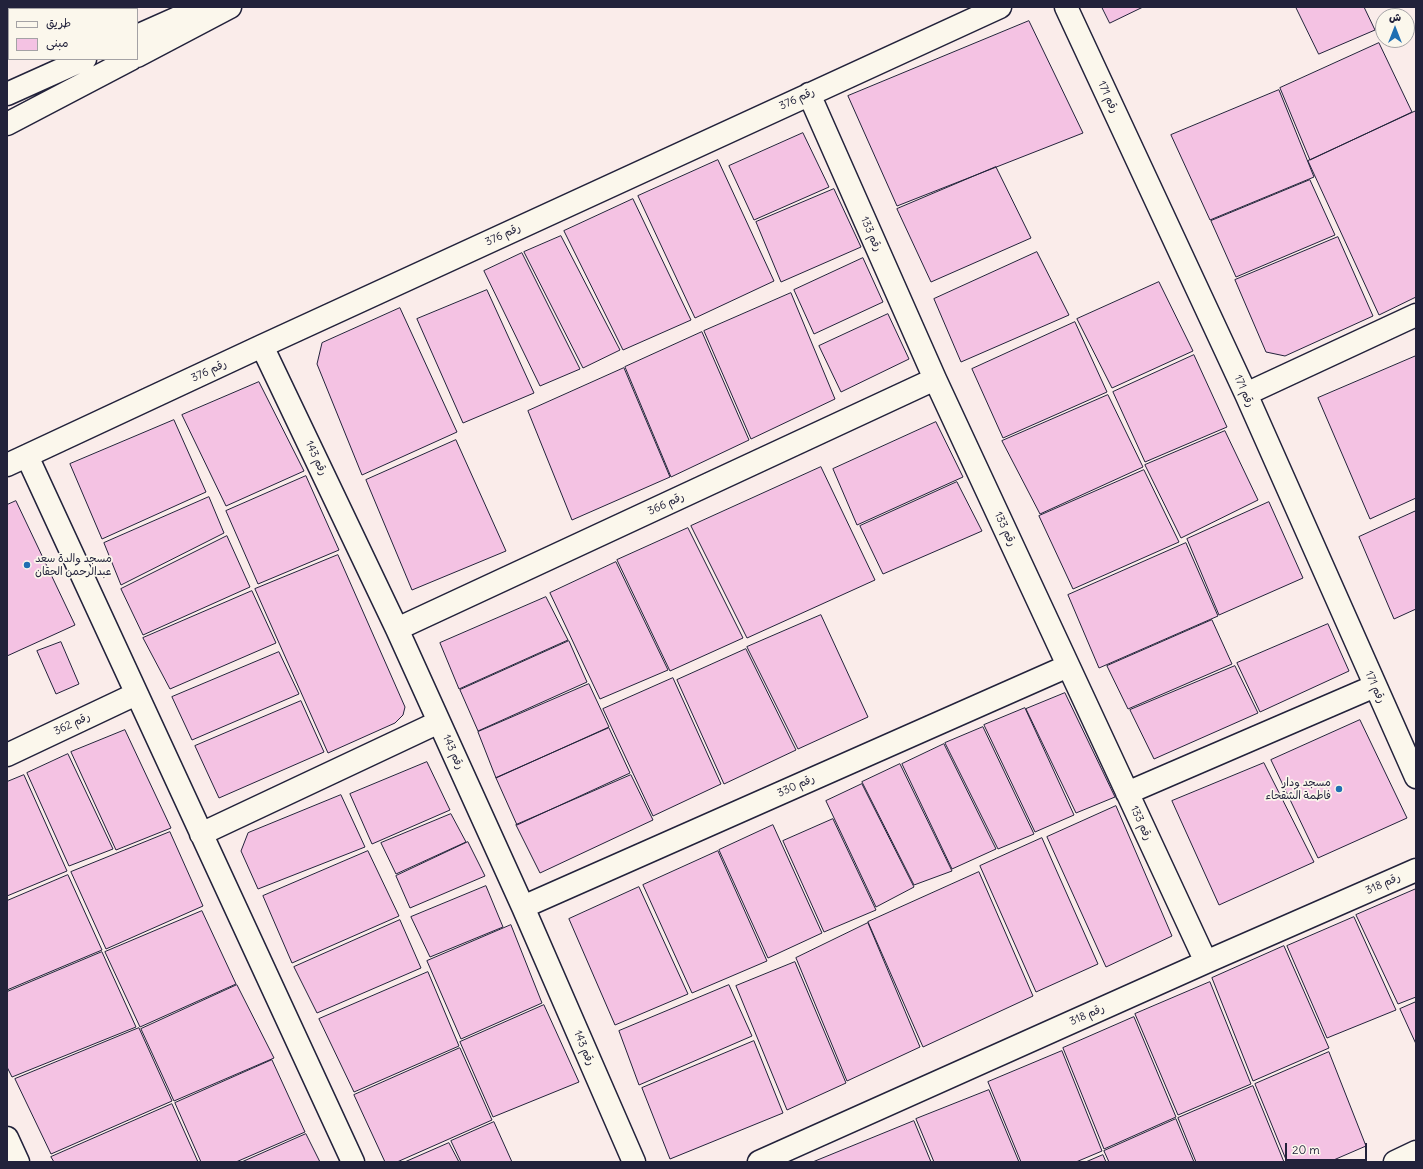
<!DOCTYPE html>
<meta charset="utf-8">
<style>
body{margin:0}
#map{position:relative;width:1423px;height:1169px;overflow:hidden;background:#faecea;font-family:Delius,"Playpen Sans Arabic",sans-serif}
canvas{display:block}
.frame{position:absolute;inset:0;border:8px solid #22223b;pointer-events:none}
.legend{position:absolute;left:8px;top:8px;width:130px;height:52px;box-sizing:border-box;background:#fbf7ec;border:1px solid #a4a2a5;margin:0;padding:5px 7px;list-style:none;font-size:12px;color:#22223b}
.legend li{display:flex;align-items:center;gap:8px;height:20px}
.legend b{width:20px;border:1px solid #a4a2a5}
.north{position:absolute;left:1375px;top:8px;width:40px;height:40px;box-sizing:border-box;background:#fbf7ec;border:1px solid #a4a2a5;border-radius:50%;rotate:0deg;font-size:11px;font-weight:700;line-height:16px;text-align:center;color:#22223b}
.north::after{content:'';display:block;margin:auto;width:14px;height:18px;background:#1f6fb2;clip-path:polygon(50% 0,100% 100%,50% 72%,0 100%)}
.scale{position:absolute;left:1285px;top:1143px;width:82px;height:18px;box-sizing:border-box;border:2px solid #22223b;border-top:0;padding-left:5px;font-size:12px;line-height:14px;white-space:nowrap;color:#22223b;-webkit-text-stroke:3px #fbf7ec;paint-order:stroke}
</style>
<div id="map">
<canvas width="1423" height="1169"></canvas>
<div class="frame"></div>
<ul class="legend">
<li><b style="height:5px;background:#fbf7ec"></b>طريق</li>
<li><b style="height:11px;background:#f4c2e3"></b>مبنى</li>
</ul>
<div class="north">ش</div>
<div class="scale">20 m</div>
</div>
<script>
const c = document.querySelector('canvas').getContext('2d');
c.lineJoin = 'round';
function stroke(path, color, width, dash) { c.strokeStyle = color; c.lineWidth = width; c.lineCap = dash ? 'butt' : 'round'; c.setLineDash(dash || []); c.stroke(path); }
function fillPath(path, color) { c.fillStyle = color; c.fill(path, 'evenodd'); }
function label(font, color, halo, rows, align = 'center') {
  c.font = font + ' Delius,"Playpen Sans Arabic",sans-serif'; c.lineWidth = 3.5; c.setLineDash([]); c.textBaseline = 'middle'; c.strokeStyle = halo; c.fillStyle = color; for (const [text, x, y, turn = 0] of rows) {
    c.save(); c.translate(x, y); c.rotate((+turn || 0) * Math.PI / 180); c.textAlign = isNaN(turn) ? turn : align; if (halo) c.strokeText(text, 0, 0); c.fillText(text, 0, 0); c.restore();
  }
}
stroke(new Path2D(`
 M121,9L123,7`), '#5f86a3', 8);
const building = new Path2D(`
 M1102,7H1143L1110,23Z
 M1296,7H1364L1375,30L1319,54Z
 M1029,21L1083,133L897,206L848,96Z
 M1379,43L1412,112L1310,160L1280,88Z
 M1279,90L1314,177L1210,220L1171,135Z
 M1416,111V297L1379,315L1308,161Z
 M803,133L829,187L754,220L729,166Z
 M718,160L774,281L695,318L638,196Z
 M996,167L1031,238L931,282L897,209Z
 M1310,180L1335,235L1236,277L1211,221Z
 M834,189L861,247L781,282L756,222Z
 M633,199L691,320L623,350L564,231Z
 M561,236L620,350L583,368L524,252Z
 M1338,237L1373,316L1285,356L1266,352L1235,280Z
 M1037,252L1069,315L961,362L934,299Z
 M522,253L580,369L540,386L484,271Z
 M863,258L883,302L814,334L794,290Z
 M1159,282L1193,351L1112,388L1077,319Z
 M487,290L534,393L463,423L417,319Z
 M791,293L835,399L751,439L704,331Z
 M400,308L457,432L362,475L317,364L322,343Z
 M888,314L909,359L841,392L819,346Z
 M1075,322L1107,392L1003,438L972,369Z
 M702,332L749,440L671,477L625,367Z
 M1194,355L1227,427L1145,462L1113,392Z
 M1416,356V498L1370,519L1318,398Z
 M624,368L670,477L572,520L528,411Z
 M259,382L304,471L226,506L182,415Z
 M1108,395L1143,467L1040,514L1002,441Z
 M174,420L206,492L102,539L70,464Z
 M936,422L963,477L857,525L833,469Z
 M1225,431L1258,500L1181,538L1145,465Z
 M456,440L506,551L412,590L366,480Z
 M821,467L875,580L747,638L691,526Z
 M1144,470L1179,542L1073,589L1039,516Z
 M306,476L339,550L258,584L226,511Z
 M957,482L982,531L883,574L860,526Z
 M209,497L224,533L121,585L104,543Z
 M16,501L75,625L7,656V505Z
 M1269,502L1303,578L1219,615L1187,539Z
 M1416,511V609L1394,619L1359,537Z
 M688,528L743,638L670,671L617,560Z
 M227,536L250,587L143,635L121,589Z
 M1186,543L1218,616L1099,668L1068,595Z
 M338,555L405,707L403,715L395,723L328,753L255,589Z
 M616,562L668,670L600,699L550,593Z
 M252,591L276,643L170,689L143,638Z
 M546,597L568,640L459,689L440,643Z
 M821,615L868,717L798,749L747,647Z
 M1212,620L1232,664L1128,709L1107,666Z
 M1328,624L1349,671L1260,712L1237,663Z
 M569,641L587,682L478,731L460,690Z
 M61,642L79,684L56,694L37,651Z
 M746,649L796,750L724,784L677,680Z
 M279,652L299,694L192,740L172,697Z
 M1235,666L1258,713L1154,759L1130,710Z
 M673,678L721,784L653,816L603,709Z
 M589,684L609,727L496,778L478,732Z
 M1065,693L1115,797L1076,813L1026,709Z
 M301,701L324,752L219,798L195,746Z
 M1025,708L1074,815L1035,832L984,725Z
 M1360,720L1407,818L1318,858L1271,760Z
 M983,727L1034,834L998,849L945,743Z
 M609,728L630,773L517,825L496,778Z
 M125,730L171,828L116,850L71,752Z
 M944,744L996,849L952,869L902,764Z
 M68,754L113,849L69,866L27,773Z
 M427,762L450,810L372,844L350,794Z
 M1264,763L1314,862L1219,905L1172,801Z
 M900,764L952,871L914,885L862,782Z
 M24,775L67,871L7,896V782Z
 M631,775L653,820L540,873L516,825Z
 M862,784L914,887L876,907L826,801Z
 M341,795L365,847L258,889L241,851L248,833Z
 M1116,806L1172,936L1106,967L1047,837Z
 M451,814L466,842L396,874L381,843Z
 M833,819L876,910L824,932L783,841Z
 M773,825L822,933L768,958L719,850Z
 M170,832L203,906L106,949L71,872Z
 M1042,838L1098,964L1036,992L980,866Z
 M468,842L485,876L410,908L396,876Z
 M368,851L399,916L292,963L263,896Z
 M718,851L767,961L692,993L643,885Z
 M979,872L1033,996L923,1047L868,922Z
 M68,875L102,950L7,990V901Z
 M486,886L503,927L430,957L411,917Z
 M639,887L688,994L615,1025L569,919Z
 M1416,889V997L1398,1004L1356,915Z
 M202,911L236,984L140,1027L105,952Z
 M1354,917L1396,1010L1327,1038L1287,946Z
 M400,920L421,968L317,1013L294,967Z
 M868,923L920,1047L847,1081L796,958Z
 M511,925L542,1003L461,1039L427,961Z
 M1284,946L1329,1048L1253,1081L1212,978Z
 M102,952L136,1027L12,1077L7,1067V992Z
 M795,962L846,1083L787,1110L736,986Z
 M428,972L459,1046L354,1092L319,1019Z
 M1210,982L1251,1084L1178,1115L1135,1014Z
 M237,985L274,1058L174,1101L141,1029Z
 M729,985L752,1036L639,1085L619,1031Z
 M1416,1002V1044L1400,1009Z
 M544,1005L579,1082L493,1117L460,1042Z
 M1134,1017L1176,1117L1104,1149L1063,1048Z
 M139,1028L172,1101L51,1154L15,1079Z
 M754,1041L783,1113L670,1159L642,1088Z
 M460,1048L492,1120L397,1162H385L354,1095Z
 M1062,1051L1102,1151L1076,1162H1021L988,1082Z
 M1329,1052L1366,1146L1329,1162H1287L1255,1084Z
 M272,1060L305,1132L236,1162H201L175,1103Z
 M1253,1086L1284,1162H1196L1178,1118Z
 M989,1090L1019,1162H934L916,1119Z
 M172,1104L198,1162H54L51,1157Z
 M1176,1119L1194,1162H1109L1104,1151Z
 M914,1121L931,1162H813Z
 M494,1122L512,1162H461L451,1141Z
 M306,1134L320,1162H242Z
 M449,1143L459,1162H405Z
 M1103,1155L1106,1162H1086Z`);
fillPath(building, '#f4c2e3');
stroke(building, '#22223b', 1);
const minor = new Path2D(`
 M1066,7L1246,394L1416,777
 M809,94L935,379L1206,962
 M262,346L397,629L523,907L634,1162
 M1246,394L1416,315
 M27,456L353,1162
 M7,465L262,346L1000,7
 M397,629L935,379
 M7,755L136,694
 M1127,793L1375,686
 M201,834L439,722
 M523,907L1068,666
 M7,1138L18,1162
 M759,1162L1206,962L1416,870
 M1395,1162L1416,1152`);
const major = new Path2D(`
 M137,36L200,8
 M137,56L230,7
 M7,94L85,59
 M7,124L131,59`);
const highway = new Path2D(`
 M22,9L26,7`);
stroke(minor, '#22223b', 25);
stroke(major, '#22223b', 25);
stroke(highway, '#22223b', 25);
stroke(minor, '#fbf7ec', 22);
stroke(major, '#fbf7ec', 22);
stroke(highway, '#fbf7ec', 22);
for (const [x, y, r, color] of [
 [27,565,4,"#1f6fb2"],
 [1339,789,4,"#1f6fb2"]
]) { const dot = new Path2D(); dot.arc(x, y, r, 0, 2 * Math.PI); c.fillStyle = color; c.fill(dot); stroke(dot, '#fbf7ec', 1.5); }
label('11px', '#22223b', '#fbf7ec', [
 ["رقم 171",1108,97,65],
 ["رقم 376",797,99,-25],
 ["رقم 133",871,234,66],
 ["رقم 376",503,235,-25],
 ["رقم 376",209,371,-25],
 ["رقم 171",1244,391,66],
 ["رقم 143",316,458,65],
 ["رقم 366",666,504,-25],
 ["رقم 133",1005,529,65],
 ["رقم 171",1375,687,66],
 ["رقم 362",72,724,-25],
 ["رقم 143",453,752,66],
 ["رقم 330",796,786,-24],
 ["رقم 133",1141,823,65],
 ["رقم 318",1383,884,-24],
 ["رقم 318",1087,1015,-24],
 ["رقم 143",584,1048,67]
]);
label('11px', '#22223b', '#fbf7ec', [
 ["مسجد والدة سعد",35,559],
 ["عبدالرحمن الحقان",35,572],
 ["مسجد ودار",1331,783,"right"],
 ["فاطمة الشقحاء",1331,796,"right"]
], 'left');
</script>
